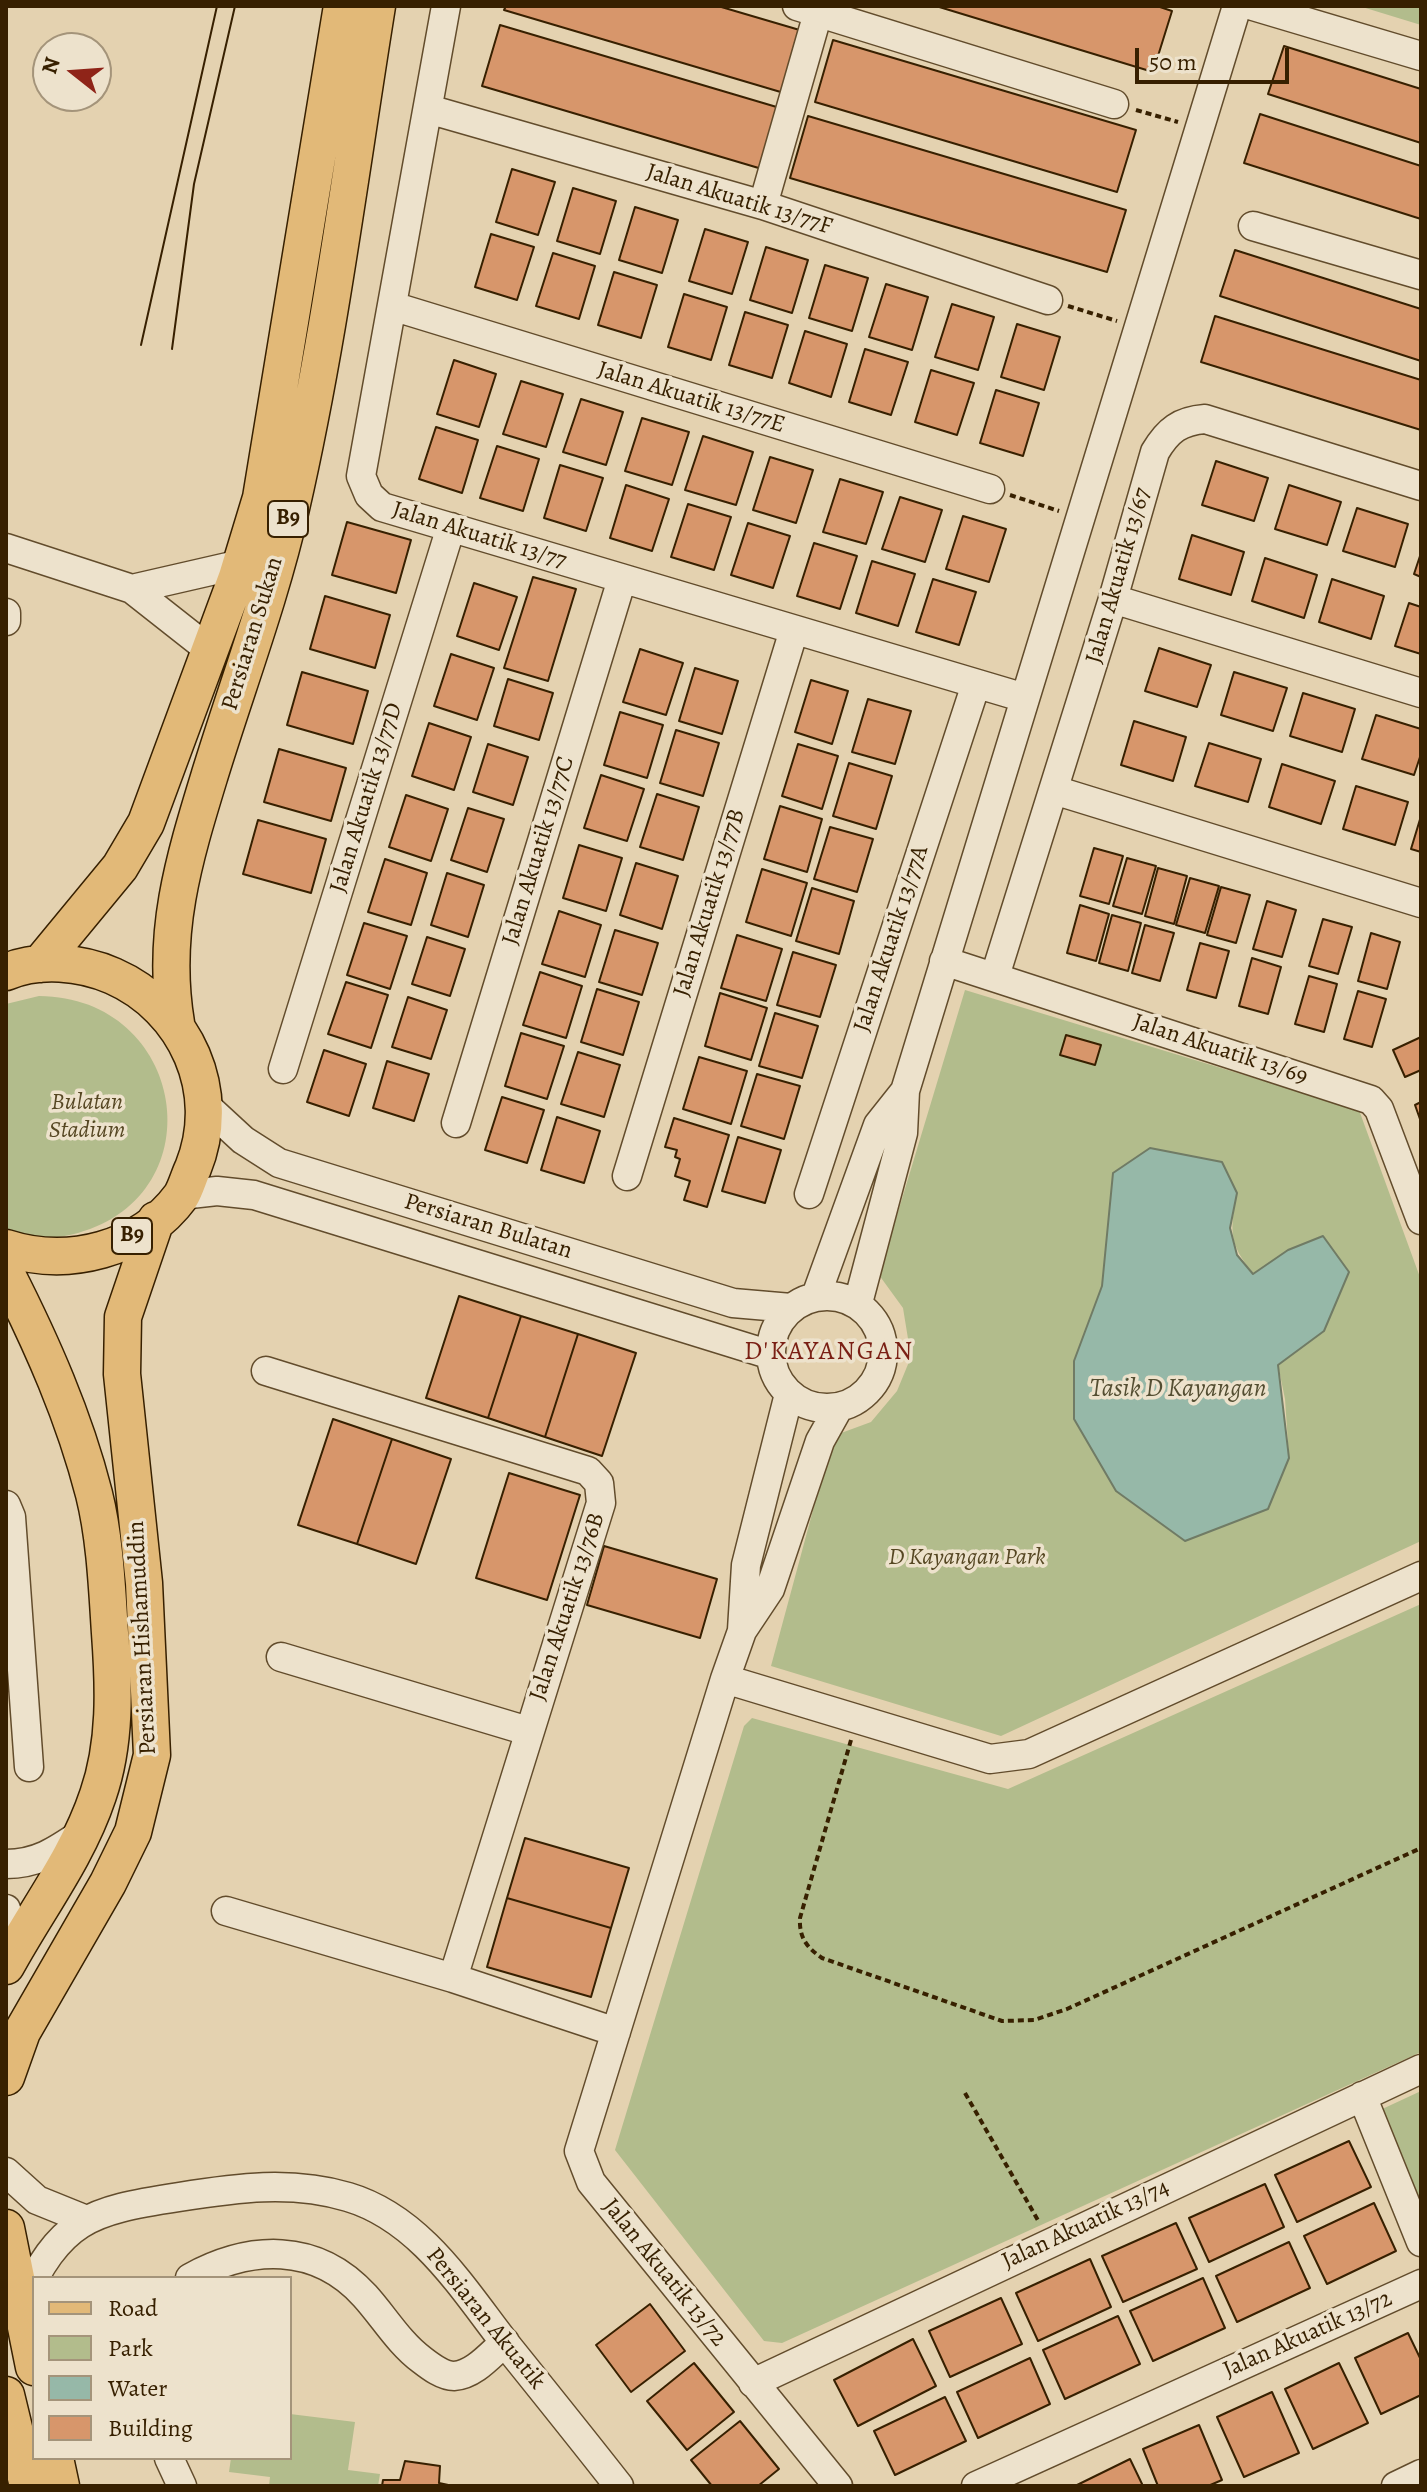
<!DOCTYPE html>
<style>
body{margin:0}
#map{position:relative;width:1427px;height:2492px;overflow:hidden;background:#e4d2b0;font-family:Alegreya,serif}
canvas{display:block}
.frame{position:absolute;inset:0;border:8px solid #372000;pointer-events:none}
.legend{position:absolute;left:32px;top:2276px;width:260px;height:184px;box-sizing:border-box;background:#ede2cc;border:2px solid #a4947a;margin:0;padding:10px 14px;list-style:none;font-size:24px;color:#372000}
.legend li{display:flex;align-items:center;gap:16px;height:40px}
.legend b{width:40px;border:2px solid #a4947a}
.north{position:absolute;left:32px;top:32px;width:80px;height:80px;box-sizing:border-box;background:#ede2cc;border:2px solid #a4947a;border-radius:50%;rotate:287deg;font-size:22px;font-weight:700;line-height:32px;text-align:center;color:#372000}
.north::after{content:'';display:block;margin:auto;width:28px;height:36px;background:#8f2418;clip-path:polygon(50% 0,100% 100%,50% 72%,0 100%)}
.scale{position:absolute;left:1135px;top:48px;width:154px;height:36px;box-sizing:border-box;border:4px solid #372000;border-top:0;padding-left:10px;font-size:24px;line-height:28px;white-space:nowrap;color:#372000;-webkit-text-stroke:6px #ede2cc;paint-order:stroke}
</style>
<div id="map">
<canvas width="1427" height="2492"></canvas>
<div class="frame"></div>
<ul class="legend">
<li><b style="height:10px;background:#e2b978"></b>Road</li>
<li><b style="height:22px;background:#b2bc8c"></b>Park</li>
<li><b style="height:22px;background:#96b8a8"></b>Water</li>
<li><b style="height:22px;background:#d7966b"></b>Building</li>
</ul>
<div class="north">N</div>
<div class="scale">50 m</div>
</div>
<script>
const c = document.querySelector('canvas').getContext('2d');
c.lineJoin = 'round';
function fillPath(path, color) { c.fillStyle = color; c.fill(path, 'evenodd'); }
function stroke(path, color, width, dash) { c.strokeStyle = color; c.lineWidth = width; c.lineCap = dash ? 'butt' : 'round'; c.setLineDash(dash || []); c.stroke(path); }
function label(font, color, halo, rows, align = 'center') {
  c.font = font + ' Alegreya,serif'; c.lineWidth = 7; c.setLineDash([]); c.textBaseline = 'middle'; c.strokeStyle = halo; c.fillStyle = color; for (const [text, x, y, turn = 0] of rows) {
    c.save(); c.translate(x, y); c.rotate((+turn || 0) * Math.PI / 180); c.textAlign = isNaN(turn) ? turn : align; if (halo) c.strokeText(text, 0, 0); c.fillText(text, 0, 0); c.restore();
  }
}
fillPath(new Path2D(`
 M1359,6H1421V25Z
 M965,990L1359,1110L1421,1280V1541L1001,1736L771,1666L833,1436L871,1422L897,1391L911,1357L903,1308L879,1275ZM1237,1193C1230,1230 1228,1244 1254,1274L1288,1250L1323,1236L1349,1272L1324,1331L1278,1365L1285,1399L1289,1458L1074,1361L1102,1286Z
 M39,996C186,997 218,1194 78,1233C55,1240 28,1238 6,1229V1004Z
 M1421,1604V2052L782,2343L764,2341L615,2150L744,1726L752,1718L1008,1789Z
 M1421,2091V2206L1378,2111Z
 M290,2414L355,2422L348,2470L380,2474L378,2486H269L270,2477L229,2472L231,2458H290Z`), '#b2bc8c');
const water = new Path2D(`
 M1150,1148L1222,1162L1237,1193L1230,1228L1237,1255L1253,1274L1288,1250L1323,1236L1349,1272L1324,1331L1278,1365L1289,1458L1268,1509L1185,1541L1116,1491L1074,1419V1361L1102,1286L1113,1173Z`);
fillPath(water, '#96b8a8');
stroke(water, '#707b65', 2);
const building = new Path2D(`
 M506,6H718L803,31L784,93L504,10Z
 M936,6H1157L1172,11L1153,72Z
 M500,25L780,108L762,169L482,86Z
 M833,40L1136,130L1117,192L815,102Z
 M1284,46L1421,89V143L1268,94Z
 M1260,114L1421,166V219L1244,163Z
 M808,116L1126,210L1107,272L790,178Z
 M512,169L555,182L538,235L496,222Z
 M573,188L616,201L600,254L557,241Z
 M635,207L678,220L662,273L619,260Z
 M705,229L748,242L732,294L689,281Z
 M491,234L534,247L517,300L475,287Z
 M766,247L808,260L792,313L750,300Z
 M1235,250L1421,309V361L1220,296Z
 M553,253L595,266L579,319L536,306Z
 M825,265L868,278L852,331L809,318Z
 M614,272L657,285L641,338L598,325Z
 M886,284L928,297L912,350L869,337Z
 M684,294L727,307L711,360L668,347Z
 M952,304L994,317L978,370L935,357Z
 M745,312L788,325L772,378L729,365Z
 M1215,316L1421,380V430L1201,362Z
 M1017,324L1060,337L1044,390L1001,377Z
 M805,331L847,344L831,397L789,383Z
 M865,349L908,362L891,415L849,402Z
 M454,360L496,374L479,427L437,414Z
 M931,370L974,383L957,435L915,422Z
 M521,381L563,394L546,447L503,434Z
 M996,390L1039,403L1023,456L980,443Z
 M581,399L623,412L606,465L563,452Z
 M642,418L689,432L672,485L625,471Z
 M436,427L478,440L462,493L419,479Z
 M703,436L753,452L736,505L685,490Z
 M497,446L539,459L523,511L480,498Z
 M770,457L813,470L796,523L753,510Z
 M1216,461L1268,478L1254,521L1202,505Z
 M560,465L603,478L586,531L544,518Z
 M840,479L883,492L866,544L823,532Z
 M626,485L669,499L652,551L610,538Z
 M1289,485L1341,502L1327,545L1275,529Z
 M900,497L942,510L925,562L882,549Z
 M688,504L731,517L714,570L671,557Z
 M1357,508L1408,524L1395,567L1343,551Z
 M963,516L1006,529L989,582L946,569Z
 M347,522L411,540L396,593L332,575Z
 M748,523L790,536L773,588L731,575Z
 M1192,535L1244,552L1231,595L1179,579Z
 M814,543L857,556L840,609L797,596Z
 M1421,553V577L1414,574Z
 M1265,558L1317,575L1304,618L1252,601Z
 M872,561L915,574L898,626L856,613Z
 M533,577L576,589L548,681L504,668Z
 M933,579L976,592L959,645L916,632Z
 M1332,579L1384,596L1371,639L1319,622Z
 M474,583L517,597L499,650L457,636Z
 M325,596L390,615L375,668L310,649Z
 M1409,603L1421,607V654L1395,646Z
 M1159,648L1211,665L1197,707L1145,691Z
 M640,649L683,663L666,715L623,702Z
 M451,654L494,668L477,720L434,706Z
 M695,668L738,681L722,734L679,721Z
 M302,672L368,691L353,744L287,725Z
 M1234,672L1287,688L1273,731L1221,715Z
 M508,679L553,693L539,740L494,726Z
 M811,680L848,691L832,744L795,732Z
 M1303,693L1355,709L1342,752L1290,736Z
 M868,699L911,711L895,764L852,752Z
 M620,712L663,725L647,778L604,765Z
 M1376,715L1421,729V754L1414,775L1362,759Z
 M1134,721L1186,737L1173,781L1121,765Z
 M429,723L471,737L454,790L412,776Z
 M676,730L719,743L703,796L660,783Z
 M1209,743L1261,759L1248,802L1195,786Z
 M488,744L528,757L513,805L473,792Z
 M798,744L838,756L822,809L782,796Z
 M279,749L346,768L331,821L264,802Z
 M849,763L892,776L876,829L833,816Z
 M1282,764L1335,781L1321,824L1269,807Z
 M601,775L644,789L627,841L584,828Z
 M1356,786L1408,802L1395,845L1343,829Z
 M657,794L699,807L683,860L640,847Z
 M406,795L448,809L431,861L389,847Z
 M780,806L822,819L807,872L764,859Z
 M468,808L504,819L487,872L451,860Z
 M1421,816V852L1411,849Z
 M258,820L326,839L311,893L243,874Z
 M830,827L873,839L857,892L814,879Z
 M579,845L622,858L606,911L563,898Z
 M1094,848L1123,856L1109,904L1080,896Z
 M1127,858L1156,866L1142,914L1113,906Z
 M385,859L427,873L411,925L368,912Z
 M636,863L678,876L662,929L620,915Z
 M1158,868L1187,876L1174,924L1145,916Z
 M762,869L807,883L791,936L746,922Z
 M447,873L484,885L468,937L431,925Z
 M1190,878L1219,886L1205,933L1176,925Z
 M1221,887L1250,895L1236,943L1207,935Z
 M812,888L854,901L839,954L796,941Z
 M1267,901L1296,910L1282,957L1253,949Z
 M1080,905L1109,914L1096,961L1067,953Z
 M559,911L601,925L585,977L542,964Z
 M1112,915L1141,923L1128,971L1099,963Z
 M1323,919L1352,927L1338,974L1309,966Z
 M364,923L407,936L390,989L347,975Z
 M1145,925L1174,933L1160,981L1132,973Z
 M615,930L658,943L642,995L599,982Z
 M1371,933L1400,942L1387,989L1358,981Z
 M737,935L782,949L766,1001L721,988Z
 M427,937L465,949L450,996L412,984Z
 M1200,943L1229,951L1216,998L1187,990Z
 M793,952L836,965L820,1017L777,1005Z
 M1252,958L1281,967L1268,1014L1239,1006Z
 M540,972L582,986L566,1038L523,1025Z
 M1309,976L1337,984L1324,1032L1295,1024Z
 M346,982L388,995L371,1048L328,1034Z
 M597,989L639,1002L623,1055L581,1042Z
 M1358,991L1386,999L1372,1047L1344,1039Z
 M720,993L767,1008L751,1060L705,1046Z
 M408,997L447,1010L431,1059L392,1047Z
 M775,1013L818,1026L802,1078L759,1066Z
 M521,1033L564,1046L547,1099L505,1086Z
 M1066,1035L1101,1045L1095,1065L1060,1055Z
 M1421,1037V1070L1405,1077L1393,1050Z
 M324,1050L366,1064L349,1116L307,1102Z
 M578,1052L620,1065L604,1117L561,1104Z
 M699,1057L747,1071L731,1124L683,1109Z
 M387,1061L429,1074L414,1121L373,1108Z
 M757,1074L800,1086L784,1139L741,1126Z
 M502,1097L544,1110L527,1163L485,1150Z
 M1421,1102V1122L1415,1105Z
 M557,1117L600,1131L584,1183L541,1170Z
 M674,1118L729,1135L707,1207L684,1200L690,1181L675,1176L680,1159L675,1157L677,1150L665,1147Z
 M738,1137L781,1150L765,1203L722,1191Z
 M459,1296L521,1316L488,1418L426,1398Z
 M521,1316L578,1334L545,1437L488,1418Z
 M578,1334L636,1353L602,1456L545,1437Z
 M333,1419L392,1439L357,1544L298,1525Z
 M392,1439L451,1459L416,1564L357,1544Z
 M509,1473L580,1495L547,1600L476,1578Z
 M604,1546L717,1579L700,1638L587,1605Z
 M525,1838L629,1868L611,1928L507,1898Z
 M507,1898L611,1928L591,1997L487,1967Z
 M1349,2141L1371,2187L1297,2222L1275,2175Z
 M1265,2184L1284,2227L1209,2262L1189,2218Z
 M1374,2203L1396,2251L1327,2284L1304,2236Z
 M1176,2223L1197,2269L1123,2302L1102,2256Z
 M1289,2242L1310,2288L1237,2322L1216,2276Z
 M1090,2259L1111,2307L1038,2341L1016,2293Z
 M1203,2278L1225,2328L1153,2361L1130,2311Z
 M1001,2298L1022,2344L950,2377L929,2331Z
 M650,2304L685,2351L631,2392L596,2345Z
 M1118,2316L1140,2364L1065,2399L1043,2350Z
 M1408,2333L1421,2360V2395L1381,2414L1355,2358Z
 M913,2339L936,2386L858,2426L834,2380Z
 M1030,2358L1050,2404L978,2438L957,2392Z
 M694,2363L734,2412L687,2450L647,2401Z
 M1339,2363L1368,2423L1313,2449L1285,2389Z
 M1272,2392L1299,2453L1244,2477L1217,2417Z
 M945,2397L966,2441L895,2475L874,2431Z
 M740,2421L779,2469L758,2486H712L691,2460Z
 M1199,2425L1222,2480L1208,2486H1158L1143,2449Z
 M1130,2459L1143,2486H1075Z
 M405,2461L440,2466L439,2483L453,2486H382L383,2480H400Z`);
fillPath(building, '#d7966b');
stroke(building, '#372000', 2);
const minor = new Path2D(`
 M446,6L361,476L369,495L382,507L1025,698
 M797,6L1114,104
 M1253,6L1421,56
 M428,109L763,205L1048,300
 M763,205L820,6
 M1253,226L1421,275
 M392,306L990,489
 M6,548L132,589L212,652
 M132,589L241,564
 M1113,599L1421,693
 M6,613V621
 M1054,790L1421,903
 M944,961L1371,1100L1379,1109L1421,1220
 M995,976L1113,599L1155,452C1168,430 1180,421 1205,419L1421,486
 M283,1069L451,527
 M204,1104L243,1140L279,1163L733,1303L791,1308
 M456,1123L622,579
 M627,1176L794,630
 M809,1194L976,684
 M181,1195L217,1191L254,1195L771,1355
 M771 1352a56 56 0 1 1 112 0a56 56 0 1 1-112 0Z
 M816,1296L878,1125L905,1091
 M858,1303L903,1133L905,1091L1237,6
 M266,1371L588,1471L599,1483L601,1503L453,1978
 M6,1505L11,1517L29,1767
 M742,1630L746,1565L789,1394
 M281,1657L528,1731
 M725,1679L990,1759L1029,1754L1421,1576
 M6,1864C37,1864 56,1851 81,1834
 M6,1909L18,1944
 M226,1911L453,1978L616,2032
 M1362,2096L1421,2242
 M6,2172L37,2200L84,2219
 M190,2278C250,2245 316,2242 365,2296C384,2317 399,2343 422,2360C431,2367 443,2376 454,2376C474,2375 491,2354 505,2342
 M20,2306C61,2219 87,2211 179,2197C236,2188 291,2180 348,2197C422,2219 464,2291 509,2348C546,2394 583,2440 619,2486
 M753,2383L1421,2069
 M169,2458L182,2486
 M838,2486L591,2182L579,2151L725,1679L742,1631L770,1589L820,1441L839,1407
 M976,2486L1421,2284
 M1396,2486L1421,2474`);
const major = new Path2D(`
 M40,964L120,867L146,823L237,577L261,498L342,6
 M6,972C39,958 81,962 113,976C186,1008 224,1092 193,1168C189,1176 186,1188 181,1196C141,1250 68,1268 6,1248
 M176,1023C161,933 184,859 210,774C237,686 271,597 291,508C329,342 350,173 377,6
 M6,1273C42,1344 74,1416 94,1494C105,1538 107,1587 110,1633C114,1687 116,1743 98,1795C77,1858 37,1909 6,1966
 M6,2077L22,2032L108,1883L133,1832L152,1755L144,1583L122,1374L123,1317L156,1220
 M6,2228L34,2367
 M6,2395L28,2486
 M55,2458L61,2486`);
stroke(minor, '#624c2c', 31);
stroke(major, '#372000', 39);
stroke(new Path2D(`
 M1136,110L1178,122
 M1068,306L1117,321
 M1010,495L1059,511
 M851,1740L800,1918C799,1937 806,1947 822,1958L1002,2021L1034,2020L1067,2009L1421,1848
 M965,2093L1039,2222`), '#372000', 4, [6, 4]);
stroke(minor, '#ede2cc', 28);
stroke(major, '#e2b978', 36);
stroke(new Path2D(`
 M141,345L217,6
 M172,349L194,184L235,6`), '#372000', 2);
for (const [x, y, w] of [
 [288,519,40],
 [132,1236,40]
]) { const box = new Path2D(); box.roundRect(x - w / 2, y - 18, w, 36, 6); c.fillStyle = '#ede2cc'; c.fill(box); stroke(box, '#372000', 2); }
label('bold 22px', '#372000', null, [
 ["B9",288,519],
 ["B9",132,1236]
]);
label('24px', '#372000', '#ede2cc', [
 ["Jalan Akuatik 13/77F",739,200,17],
 ["Jalan Akuatik 13/77E",691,398,17],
 ["Jalan Akuatik 13/77",479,536,17],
 ["Jalan Akuatik 13/67",1119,576,-74],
 ["Persiaran Sukan",253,634,-73],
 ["Jalan Akuatik 13/77D",367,798,-73],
 ["Jalan Akuatik 13/77C",539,851,-73],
 ["Jalan Akuatik 13/77B",710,903,-73],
 ["Jalan Akuatik 13/77A",892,939,-72],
 ["Jalan Akuatik 13/69",1220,1050,18],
 ["Persiaran Bulatan",488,1227,17],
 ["Jalan Akuatik 13/76B",568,1607,-72],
 ["Persiaran Hishamuddin",143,1638,-93],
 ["Jalan Akuatik 13/74",1086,2225,-25],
 ["Jalan Akuatik 13/72",664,2273,51],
 ["Persiaran Akuatik",485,2319,51],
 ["Jalan Akuatik 13/72",1308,2335,-24]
]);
label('italic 24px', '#564723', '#ede2cc', [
 ["Bulatan",87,1103],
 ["Stadium",87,1131],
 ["D Kayangan Park",967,1558]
]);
c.letterSpacing = '2px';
label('26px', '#7a1f14', '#ede2cc', [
 ["D'KAYANGAN",829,1353]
]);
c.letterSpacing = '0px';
label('italic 26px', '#544e32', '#ede2cc', [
 ["Tasik D Kayangan",1178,1390]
]);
</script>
